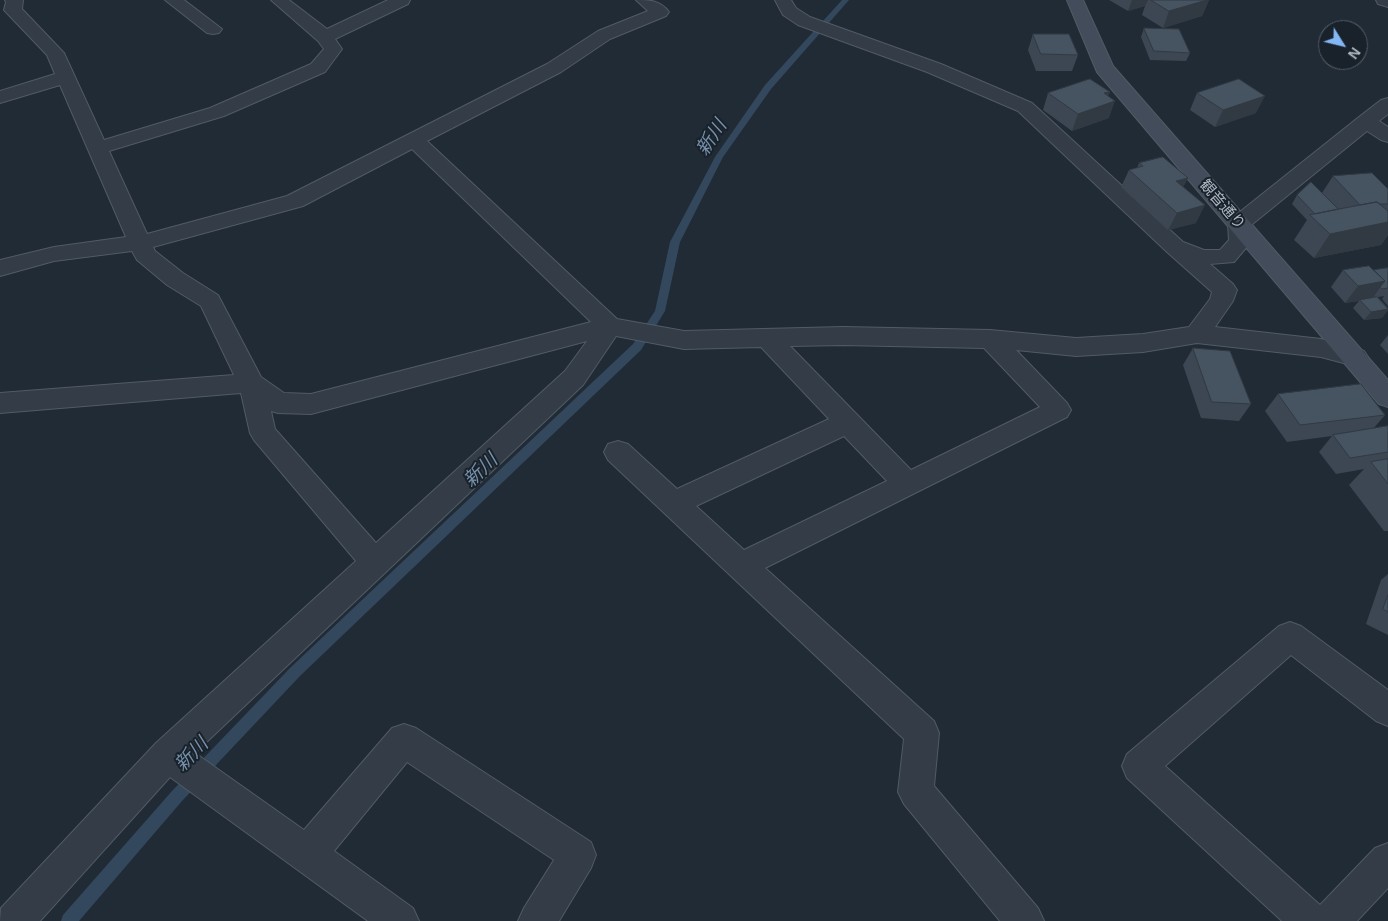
<!DOCTYPE html>
<meta charset="utf-8">
<style>
body{margin:0}
#map{position:relative;width:1388px;height:921px;overflow:hidden;background:#202b36;font-family:Arial,sans-serif}
canvas{display:block}
.north{position:absolute;left:1318px;top:20px;width:50px;height:50px;box-sizing:border-box;background:#19222b;border:1px solid #555e68;border-radius:50%;rotate:126deg;font-size:14px;font-weight:700;line-height:20px;text-align:center;color:#aeb8c4}
.north::after{content:'';display:block;margin:auto;width:18px;height:22px;background:#82b6f4;clip-path:polygon(50% 0,100% 100%,50% 72%,0 100%)}
</style>
<div id="map">
<canvas width="1388" height="921"></canvas>
<div class="north">N</div>
</div>
<script>
const c = document.querySelector('canvas').getContext('2d');
c.lineJoin = 'round';
function fillPath(path, color) { c.fillStyle = color; c.fill(path, 'evenodd'); }
function stroke(path, color, width, dash) { c.strokeStyle = color; c.lineWidth = width; c.lineCap = dash ? 'butt' : 'round'; c.setLineDash(dash || []); c.stroke(path); }
function label(font, color, halo, rows, align = 'center') {
  c.font = font + ' Arial,"Noto Sans JP",sans-serif'; c.lineWidth = 4; c.setLineDash([]); c.textBaseline = 'middle'; c.strokeStyle = halo; c.fillStyle = color; for (const [text, x, y, turn = 0] of rows) {
    c.save(); c.translate(x, y); c.rotate((+turn || 0) * Math.PI / 180); c.textAlign = isNaN(turn) ? turn : align; if (halo) c.strokeText(text, 0, 0); c.fillText(text, 0, 0); c.restore();
  }
}
fillPath(new Path2D(`
 M842,0H849L771,89L723,157L680,242L665,311L641,350L300,676L182,801L79,921H61L63,915L172,791L290,668L633,344L655,311L670,242L715,157L765,85Z`), '#34485d');
const street = new Path2D(`
 M5,0H23L22,9L64,53L104,140L210,108L311,64L324,49L318,41L271,0H289L327,29L388,0H410L408,4L335,39L342,49L325,72L224,116L109,151L147,234L287,196L547,64L598,31L648,11L636,0C649,0 660,0 669,12L666,16L610,39L561,72L427,141L617,319L684,331L843,327L990,330L1076,338L1143,334L1189,327L1210,299L1212,292L1167,252L1018,111L927,72L798,25L783,15L775,0H791L796,8L810,17L941,64L1032,103L1183,242L1204,250H1220L1229,240L1228,224L1231,219L1359,117L1381,100L1388,98V114L1379,121L1388,127V142L1381,140L1367,131L1250,226L1251,242L1234,262L1210,264L1233,284L1237,290L1233,301L1215,327L1321,339L1364,351L1368,357L1364,363L1355,366L1321,357L1197,343L1143,352L1076,356L1016,350L1067,403L1071,410L1067,417L765,568L934,721L939,733L934,786L1038,908L1044,921H1000L904,804L898,792L904,739L608,460L604,452L608,444L618,441L628,444L677,489L829,419L761,347L684,349L616,336L583,385L195,753L304,830L392,728L404,724L416,728L591,842L596,855L591,868L559,921H518L524,908L554,860L407,762L334,851L413,908L419,921H368L170,777L40,921H0L1,908L156,743L356,561L254,440L250,433L241,393L0,413V393L234,375L201,306L167,285L137,260L132,251L54,261L0,276V260L54,247L126,237L60,85L0,103V91L55,74L47,55L4,10L6,2ZM412,149L591,322L311,394L284,393L261,377L218,295L183,273L155,251L153,247L303,206ZM587,341L565,371L376,543L275,429L271,411L278,413L311,414ZM843,345L984,348L1040,407L911,470L790,346ZM844,436L887,481L744,550L696,506Z
 M165,0H184L222,29L219,33L213,34L207,33Z
 M1376,0H1388V7L1378,4Z
 M1290,622L1301,626L1388,690V726L1376,721L1291,655L1165,766L1320,905L1375,848L1388,843V888L1357,921H1282L1127,778L1122,766L1127,754L1279,626Z`);
const secondary = new Path2D(`
 M1067,0H1083L1113,66L1388,380V407L1379,404L1097,72Z`);
stroke(street, '#515b65', 2);
stroke(secondary, '#515b65', 2);
fillPath(street, '#343d47');
fillPath(secondary, '#424c5a');
fillPath(new Path2D(`
 M1109,0H1209L1202,16L1163,28L1142,15L1145,6L1128,11Z
 M1144,28L1190,53L1186,61L1150,60L1141,37Z
 M1033,34L1078,55L1072,71H1036L1028,50Z
 M1110,92L1108,96L1109,118L1072,131L1043,110L1048,93Z
 M1197,93L1256,113L1215,127L1190,110Z
 M1139,163L1188,178L1183,187L1196,223L1168,230L1121,187L1129,170L1137,168Z
 M1333,176L1388,189V235L1381,245L1314,258L1294,240L1307,220L1292,204L1297,195L1322,193Z
 M1388,268V306L1382,299L1384,296L1378,297L1388,308V310L1382,318L1364,320L1353,308L1359,301L1345,303L1331,287L1343,270H1374Z
 M1388,335V354L1380,345Z
 M1193,348L1251,404L1239,421L1201,418L1183,365Z
 M1278,394L1385,415L1373,429L1388,426V531H1384L1349,485L1364,469L1336,474L1319,452L1332,436L1287,442L1265,411Z
 M1388,574V635L1366,624L1381,580Z`), '#3c4753');
fillPath(new Path2D(`
 M1132,0H1148L1145,6L1128,11Z
 M1207,0H1209L1202,16L1163,28L1169,11Z
 M1110,92L1105,104L1115,101L1109,118L1072,131L1078,114L1104,93Z
 M1265,96L1256,113L1215,127L1223,110Z
 M1188,178L1179,195L1176,181Z
 M1205,205L1196,223L1168,230L1177,213Z
 M1388,222V235L1381,245L1314,258L1330,234Z
 M1385,281L1372,299L1360,300L1359,301L1345,303L1358,286Z
 M1388,309L1382,318L1364,320L1371,312Z`), '#313a43');
const building = new Path2D(`
 M1151,0H1207L1169,11Z
 M1144,28L1179,29L1190,53L1154,51Z
 M1033,34H1069L1078,55L1041,54Z
 M1090,79L1110,92L1104,93L1115,101L1078,114L1048,93Z
 M1239,79L1265,96L1223,110L1197,93Z
 M1163,157L1188,178L1176,181L1205,205L1177,213L1129,170L1143,166L1139,163Z
 M1372,173L1388,189V204H1380L1377,202L1360,205L1333,176Z
 M1311,182L1338,209L1315,214L1297,195Z
 M1377,202L1388,211V222L1330,234L1310,215Z
 M1369,266L1385,281L1358,286L1343,270Z
 M1388,268V288L1382,289L1380,287L1385,281L1374,270Z
 M1377,297L1388,309L1371,312L1360,300Z
 M1193,348L1230,351L1251,404L1212,402Z
 M1361,384L1385,415L1300,425L1278,394Z
 M1388,426V452L1350,458L1333,435Z
 M1388,459V484L1371,462Z
 M1388,595V612L1383,609Z`);
fillPath(building, '#465360');
stroke(building, '#313a43', 1);
label('15px', '#aeb8c4', '#19222b', [
 ["観音通り",1222,205,49]
]);
label('italic 19px', '#7690ab', '#19222b', [
 ["新川",712,138,-57],
 ["新川",481,471,-44],
 ["新川",192,755,-46]
]);
</script>
